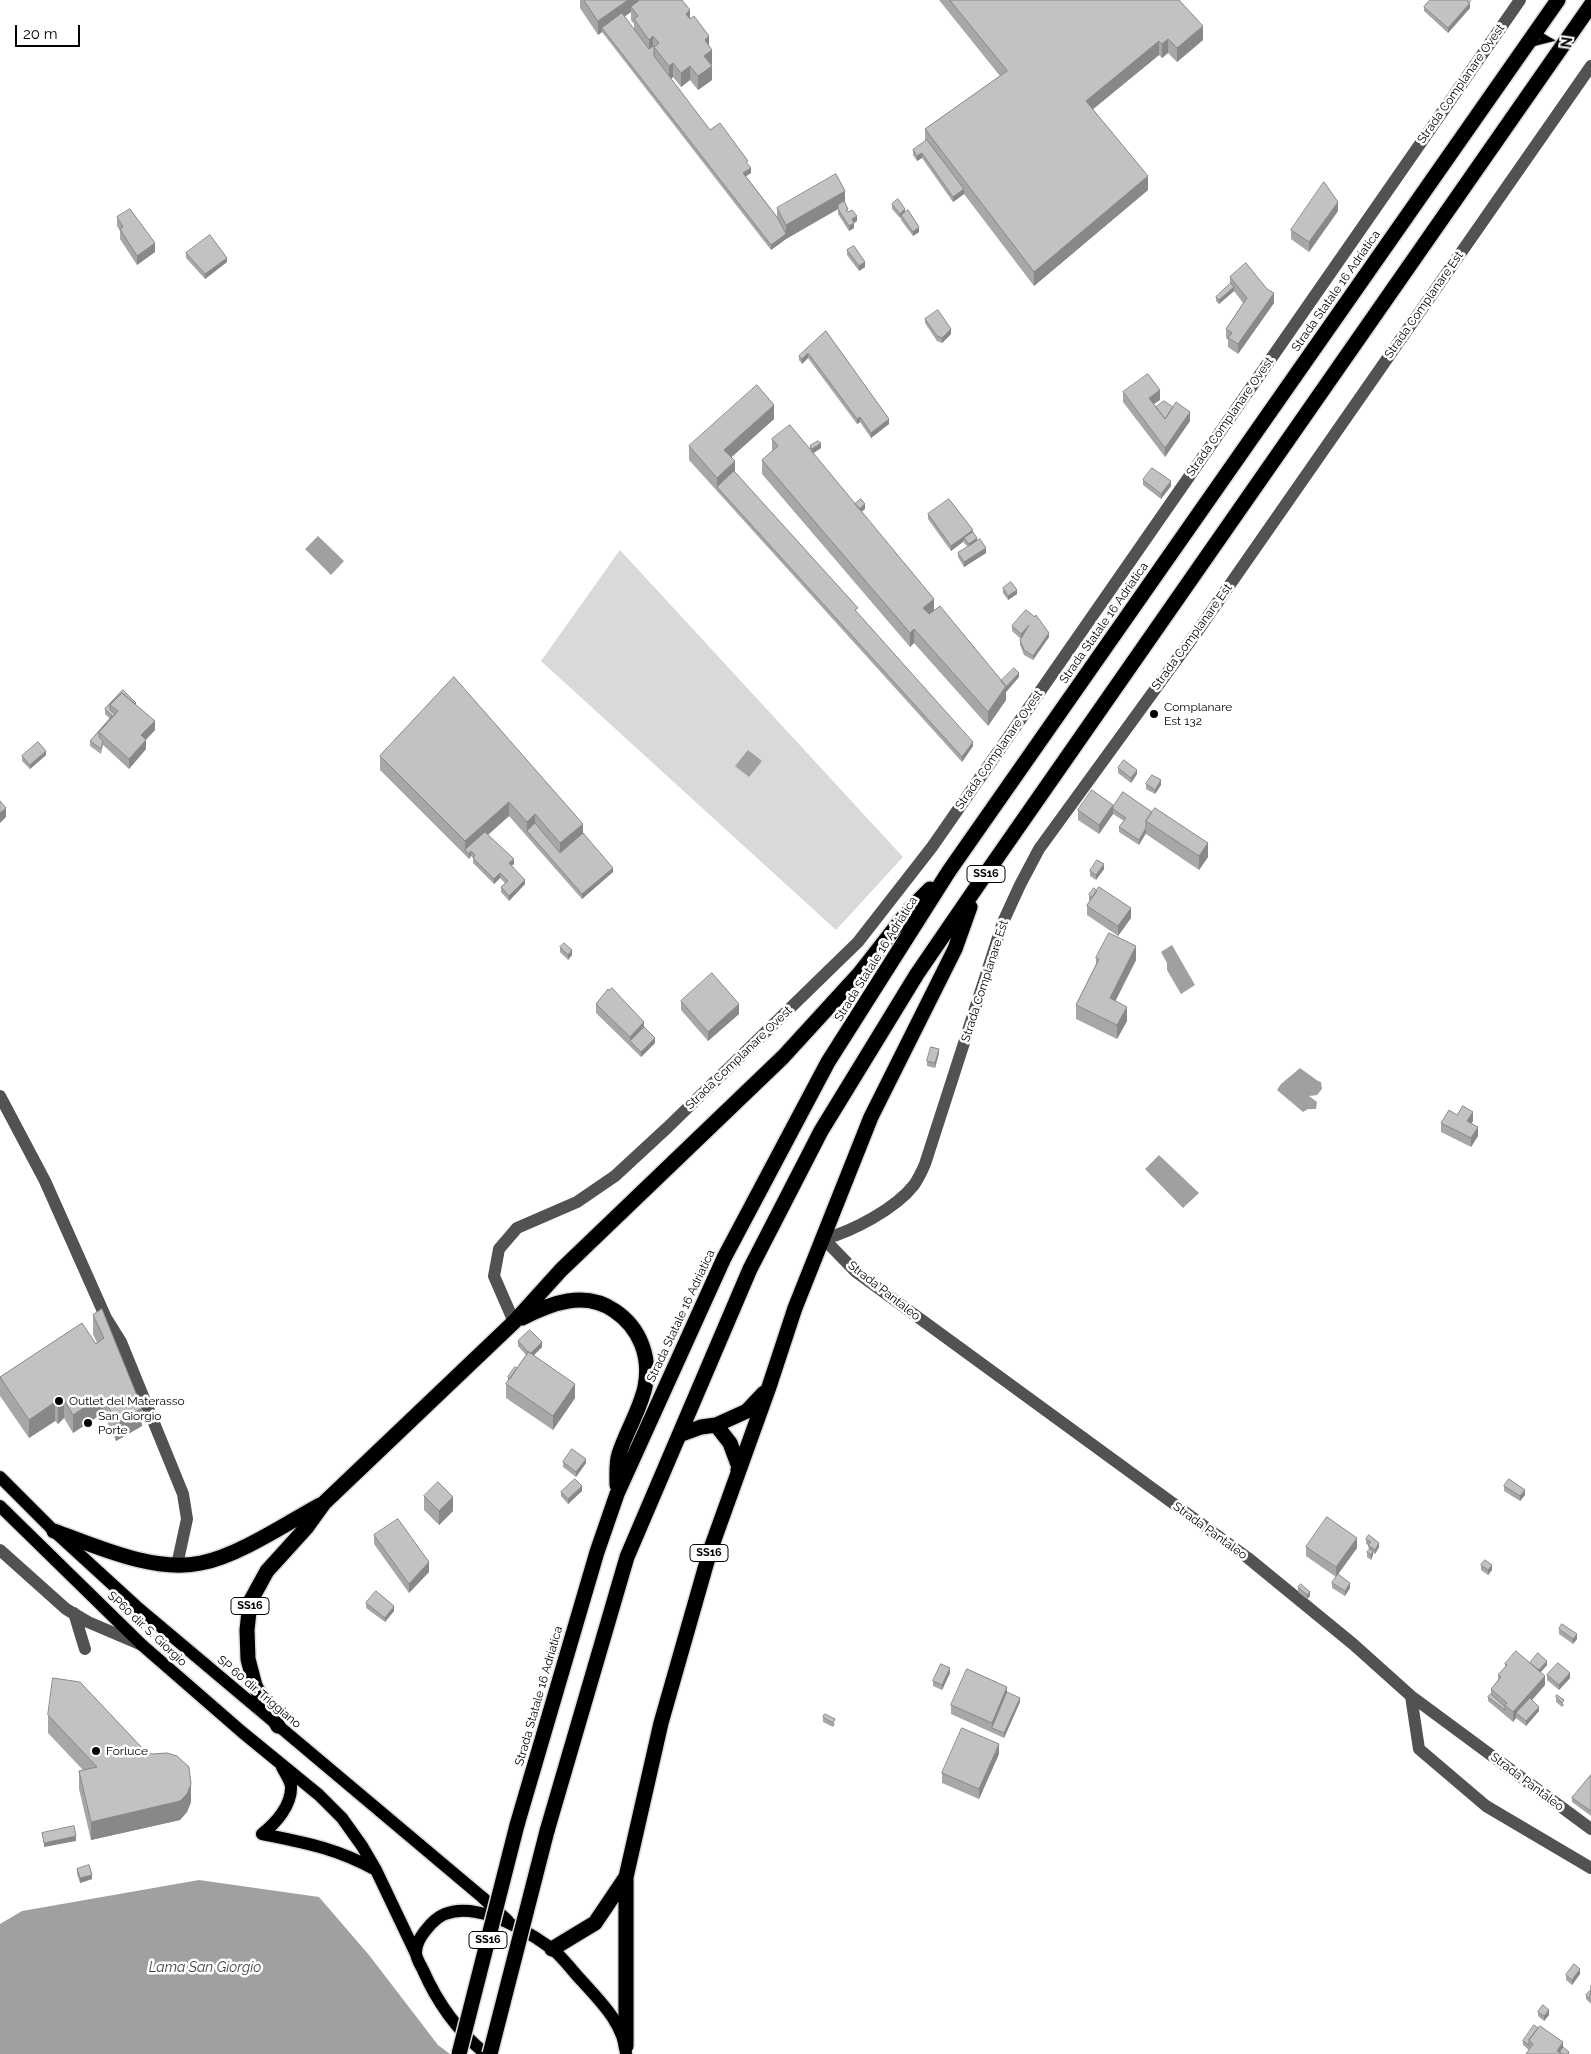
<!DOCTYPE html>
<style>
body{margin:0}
#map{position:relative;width:1591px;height:2054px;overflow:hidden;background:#fff;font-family:Raleway,sans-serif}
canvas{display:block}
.north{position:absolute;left:1526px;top:15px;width:50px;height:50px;-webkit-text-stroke:4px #fff;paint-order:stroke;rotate:98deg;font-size:14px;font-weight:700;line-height:20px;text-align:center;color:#000}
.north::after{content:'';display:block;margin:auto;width:18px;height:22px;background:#000;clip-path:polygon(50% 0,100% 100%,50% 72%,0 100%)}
.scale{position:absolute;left:15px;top:25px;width:65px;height:22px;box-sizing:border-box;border:2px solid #000;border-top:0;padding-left:6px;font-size:15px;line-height:18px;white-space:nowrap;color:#000;-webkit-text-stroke:4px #fff;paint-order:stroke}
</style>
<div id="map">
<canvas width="1591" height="2054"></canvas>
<div class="north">N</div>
<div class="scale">20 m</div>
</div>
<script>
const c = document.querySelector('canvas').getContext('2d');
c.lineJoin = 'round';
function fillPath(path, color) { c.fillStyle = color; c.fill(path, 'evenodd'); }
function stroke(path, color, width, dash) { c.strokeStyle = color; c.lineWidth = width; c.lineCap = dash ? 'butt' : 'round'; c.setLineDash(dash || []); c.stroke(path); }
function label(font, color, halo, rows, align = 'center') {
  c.font = font + ' Raleway,sans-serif'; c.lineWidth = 5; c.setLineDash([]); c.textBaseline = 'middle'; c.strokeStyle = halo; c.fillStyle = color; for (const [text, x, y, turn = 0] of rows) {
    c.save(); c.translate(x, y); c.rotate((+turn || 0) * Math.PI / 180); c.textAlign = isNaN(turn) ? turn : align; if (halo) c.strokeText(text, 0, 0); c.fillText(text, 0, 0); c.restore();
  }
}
fillPath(new Path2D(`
 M620,550L903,857L836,930L541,661Z`), '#d9d9d9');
fillPath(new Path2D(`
 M318,536L344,561L331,575L305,549Z
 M748,750L762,761L749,777L735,766Z
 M1172,945L1195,985L1181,994L1167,970V963L1161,952Z
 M1300,1068L1318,1081L1321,1082L1322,1089L1317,1095L1309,1096L1317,1102L1316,1109H1308L1303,1112L1277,1090L1281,1084Z
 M1159,1155L1199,1193L1183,1208L1145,1169Z
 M199,1880L319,1897L369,1955L438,2045L450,2054H0V1924L22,1911Z`), '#a0a0a0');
const major = new Path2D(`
 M0,1477L54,1531L136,1606L482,1897L508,1921
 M0,1506L142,1645L242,1732L319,1795L342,1818L362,1846L376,1870L416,1954
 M262,1834C306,1843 336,1848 376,1870
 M262,1834C276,1823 292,1805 291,1786C290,1780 285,1773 282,1767
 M486,2054C457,2031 438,2004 423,1970C421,1966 416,1958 416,1953C416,1941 424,1932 431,1924C461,1891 523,1928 551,1948C563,1957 572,1971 582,1981C601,2002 624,2024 626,2054`);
const highway = new Path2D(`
 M522,1318C551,1303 585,1290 615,1311C640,1328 651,1357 645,1387C640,1410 626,1432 619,1454C616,1463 617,1475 617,1485
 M716,1425L747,1411L764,1393
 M679,1435L701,1427L716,1425L730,1443L739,1467L738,1470
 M54,1531C98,1547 155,1573 201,1563C238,1556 287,1523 320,1505
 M278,1726L255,1686L248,1659L247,1630L250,1602L267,1571L306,1528L324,1503L514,1322L561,1270L783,1057L859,974L909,910L930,889
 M517,1825L597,1552L617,1494L724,1258L828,1062L949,871L1558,0
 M547,1831L627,1557L750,1269L821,1131L917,974L978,885L1591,5
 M552,1949L595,1923L626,1877
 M626,2046V1877L661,1723L710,1551L769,1387L795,1308L871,1117L955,949L970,907`);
stroke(major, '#dbdbdb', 15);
stroke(highway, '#dbdbdb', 18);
stroke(new Path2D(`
 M1591,66L1199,629L1039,849L1020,885L1003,922L925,1164C922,1171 918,1179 914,1185C895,1209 853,1231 824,1239L856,1272L1248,1558L1353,1644L1411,1696L1591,1829
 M0,1096L45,1181L106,1318L121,1342L183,1494L187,1519L177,1565
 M514,1322L494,1276L499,1249L517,1228L577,1202L615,1176L668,1127L858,942L932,847L1520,0
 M0,1550L66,1609L88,1622L142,1645
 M74,1613L85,1649
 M1411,1696L1419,1749L1486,1806L1591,1868`), '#525252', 12);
stroke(major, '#000', 12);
stroke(highway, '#000', 15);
const highwayBridge = new Path2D(`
 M459,2054L517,1825
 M490,2054L547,1831`);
stroke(highwayBridge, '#dbdbdb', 18, []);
stroke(highwayBridge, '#000', 15);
fillPath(new Path2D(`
 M580,0H682L690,18L709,46L712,64L711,65L712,80L698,90L690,80L681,87L673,77L671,79L710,130L748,165L751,173L746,176L777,217V208L845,203L848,212L857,221L854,223V228L849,231L838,214V209L786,239L771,250L602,32L598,35L580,8ZM631,12V20L634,24V29L624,17Z
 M939,0H1179L1203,40L1177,62L1168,53L1162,58L1159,55L1093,109L1148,190L1034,286L964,194L953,202L922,158L917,161L913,155V150L925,141V129L1000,76Z
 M1472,0L1469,3L1470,8L1448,33L1424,11V7Z
 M892,204L905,212L919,232L913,236L901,220V217L900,218L892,209Z
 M1338,211L1309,252L1291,239V230Z
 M117,217L155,252L137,265L120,239V231L117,226Z
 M847,250L865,267L859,271L847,255Z
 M186,253L227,262L205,279L186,258Z
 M1230,277L1274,303L1238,354L1228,347V340L1226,338V329L1243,303L1234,291L1219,304L1216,301V297L1230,285Z
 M925,319L951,334L942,343L937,341L925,323Z
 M826,331L889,424L871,438L860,422L857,424L808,358L802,364L799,360V356Z
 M1123,392L1160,400L1154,404L1156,407L1190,421L1165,457L1123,402Z
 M774,419L731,457L735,472L973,746L962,762L689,460V446Z
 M772,439L810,449V446L821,448L813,453L855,504L865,509L861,511L934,611L1001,681L1019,677L1006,692V700L988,726L914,643L910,647L762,474V460L772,451Z
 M1143,480L1171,486L1161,499L1143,485Z
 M928,514L973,532L977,541L986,553L964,567L958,557V553L968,547L964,543V541L951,551L928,519Z
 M1003,588L1017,594L1008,600L1003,593Z
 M1012,626L1049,637L1033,660L1024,655L1020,645V640L1021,639L1012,631Z
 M454,677L583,833L613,872L582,899L509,816L488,835L514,864L511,866L525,884L509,901L501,892V887L505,883L500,878L494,884L473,863V858L471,856L469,859L380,770V756Z
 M123,690L136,705L155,730L146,740V749L129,769L103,745L101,754L90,746V741L110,719L105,714V709Z
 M46,755L30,769L22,761V756Z
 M1118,768L1137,774L1131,783L1118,773Z
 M1146,784L1161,785L1155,794L1146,789Z
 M1123,792L1208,857L1199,870L1146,834V833L1139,845L1119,832V827L1124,821L1113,814L1099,834L1078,820V810L1113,807Z
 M1104,869L1096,880L1090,876V871Z
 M1089,895L1131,918L1118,936L1087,915V906L1090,901L1089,900Z
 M560,947L572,955L568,960L560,952Z
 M1096,958L1136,960L1115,1001L1127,1021L1117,1039L1076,1019V1005L1096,964Z
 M681,1001L739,1014L708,1041L681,1010Z
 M596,1004L644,1027L655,1043L641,1057L596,1013Z
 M939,1053L935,1068L927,1066V1061Z
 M1457,1115L1473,1121L1471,1123L1478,1136L1471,1147L1441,1132V1123Z
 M102,1309L142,1426L116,1441L103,1413L73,1433L64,1418L58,1424L55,1421L29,1438L0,1396V1377L97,1343L93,1334V1315Z
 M518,1341L542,1347L534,1355L575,1398L553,1430L506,1398V1384L508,1382V1377L517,1368L526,1355L518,1346Z
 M563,1462L586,1463L576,1477L563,1467Z
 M1504,1486L1525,1495L1520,1501L1504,1491Z
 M582,1491L568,1504L561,1496V1492Z
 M424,1496L453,1511L439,1525L424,1510Z
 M374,1535L429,1572L409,1593L374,1544Z
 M1366,1539L1379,1547L1375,1554L1373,1553V1555L1371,1560L1367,1557V1552L1369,1550L1368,1545L1366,1544Z
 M1306,1547L1357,1548L1336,1577L1306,1556Z
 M1481,1565L1492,1570L1488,1575L1481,1570Z
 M1332,1583L1350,1588L1345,1596L1332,1588Z
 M1298,1587L1310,1596L1307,1599L1298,1592Z
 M366,1603L394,1611L385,1622L366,1608Z
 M1559,1629L1577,1639L1573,1644L1559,1634Z
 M1530,1663L1547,1665L1541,1672L1545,1685L1532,1700L1539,1711L1526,1726L1516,1718L1513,1722L1488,1701V1697L1491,1694V1689L1498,1680V1675L1505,1667V1664Z
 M950,1673L942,1690L933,1686V1681Z
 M1547,1675L1570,1678L1559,1690L1547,1680Z
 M1007,1692L1020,1702L1004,1738L951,1714V1705Z
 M1557,1695L1564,1705L1562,1707L1556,1702V1697Z
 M48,1715L191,1802L187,1812L180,1820L91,1840L79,1789V1771L83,1770L48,1733Z
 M823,1717L835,1724L833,1727L823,1722Z
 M999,1754L979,1799L942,1783V1773Z
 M1591,1775V1816L1572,1802V1798Z
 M77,1869L92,1879L80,1883L77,1874Z
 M1580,1974L1572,1985L1566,1980V1975Z
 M1591,1985V2004L1586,1999V1995L1590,1991V1986Z
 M1538,2012L1549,2015L1544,2021L1538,2016Z
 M1538,2028L1563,2047L1569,2054L1529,2050L1523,2045V2041Z`), '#a7a7a7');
fillPath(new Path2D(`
 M628,0H648L631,7V12L604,31L602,28V32L598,35V21Z
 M1470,3V8L1448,33V28Z
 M690,10V24L686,14Z
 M1203,26V40L1177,62V48Z
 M653,36V50L649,54V40Z
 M709,36V50L705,40Z
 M1168,39V53L1162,58V44Z
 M1159,41V55L1086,115V101Z
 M712,50V64L704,70V56Z
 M673,63V77L669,80V66Z
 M690,66V80L681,87V73Z
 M712,66V80L698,90V76Z
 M922,153V158L917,161V156Z
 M751,168V173L743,178V173Z
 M1148,176V190L1034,286V272Z
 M964,189V194L953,202V197Z
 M845,191V205H838V209L786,239L771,250V245L786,234V225Z
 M1338,202V211L1309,252V242Z
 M905,209V213L901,215V217L900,218V214Z
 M857,216V221L852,224V219Z
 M854,223V228L849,231V226Z
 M919,227V232L913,236V232Z
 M155,243V252L137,265V256Z
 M227,258V262L205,279V274Z
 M865,262V267L859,271V266Z
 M1234,287V291L1219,304V300Z
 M1274,293V303L1238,354V344Z
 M951,329V334L942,343V338Z
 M808,353V358L802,364V359Z
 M1160,390V400L1149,407V398Z
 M774,405V419L724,464V450Z
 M1190,412V421L1165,457V448Z
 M860,417V422L857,424V419Z
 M889,419V424L871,438V433Z
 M821,443V448L812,454V449Z
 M735,461V475L717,487V478Z
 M1171,481V486L1161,499V494Z
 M865,504V509L856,516V512Z
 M973,530V535L964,538V541L951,551V546Z
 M977,538V542L969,548V544Z
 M986,548V553L964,567V562Z
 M1017,590V594L1008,600V596Z
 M934,599V613L923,622V608Z
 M1029,625L1021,639V634Z
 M914,629V643L910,647V633Z
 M1049,633V637L1033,660V656Z
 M1019,673V677L1006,692V700L988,726V712L1006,686Z
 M155,721V730L141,744V735Z
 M146,740V749L129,769V759Z
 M973,742V746L962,762V757Z
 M46,751V755L30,769V765Z
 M1137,770V774L1131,783V778Z
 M1161,780V785L1155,794V790Z
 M509,802V816L467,853L465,850V841Z
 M1113,805V814L1099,834V825Z
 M6,808V817L0,823V813Z
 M535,814V828L527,831V822Z
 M583,824V838L560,857V843Z
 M1146,828V833L1139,845V840Z
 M1208,843V857L1199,870V856Z
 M471,851V856L469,859V854Z
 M514,859V864L509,868V863Z
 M1104,864V869L1096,880V875Z
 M613,868V872L582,899V894Z
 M500,873V878L494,884V879Z
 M525,880V884L509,901V896Z
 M1131,908V918L1118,936V926Z
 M1136,946V960L1110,1012V998Z
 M572,950V955L568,960V955Z
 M739,1004V1014L708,1041V1032Z
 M1127,1007V1021L1117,1039V1025Z
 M644,1022V1031L630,1041V1037Z
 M655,1038V1043L641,1057V1052Z
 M939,1049V1053L935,1068V1063Z
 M1473,1112V1121L1467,1130V1121Z
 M1478,1127V1136L1471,1147V1138Z
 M542,1342V1347L530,1359V1354Z
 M575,1384V1398L553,1430V1416Z
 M103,1395V1413L73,1433V1415Z
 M64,1400V1418L58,1424V1405Z
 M55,1402V1421L29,1438V1420Z
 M142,1408V1426L116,1441V1423Z
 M586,1459V1463L576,1477V1472Z
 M582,1486V1491L568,1504V1499Z
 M1525,1490V1495L1520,1501V1496Z
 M453,1497V1511L439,1525V1511Z
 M1357,1538V1548L1336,1577V1567Z
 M1379,1543V1547L1375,1554V1550Z
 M1373,1551V1555L1371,1560V1555Z
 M429,1562V1572L409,1593V1584Z
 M1492,1565V1570L1488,1575V1570Z
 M1350,1583V1588L1345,1596V1591Z
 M1310,1592V1596L1307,1599V1595Z
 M394,1606V1611L385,1622V1618Z
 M1577,1634V1639L1573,1644V1639Z
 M1547,1661V1665L1538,1675V1671Z
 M950,1668V1673L942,1690V1685Z
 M1570,1673V1678L1559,1690V1685Z
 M1545,1676V1685L1519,1715L1516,1713V1718L1513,1722V1712Z
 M1007,1687V1696L992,1728V1723Z
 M1020,1698V1702L1004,1738V1733Z
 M1539,1707V1711L1526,1726V1721Z
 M999,1744V1754L979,1799V1789Z
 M191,1784V1802L187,1812L180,1820L91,1840V1822Z
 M76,1836V1841L44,1847V1843Z
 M92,1875V1879L80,1883V1878Z
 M1580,1969V1974L1572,1985V1980Z
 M1549,2010V2015L1544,2021V2016Z
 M1563,2042V2052L1562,2054L1557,2051Z`), '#888');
const building = new Path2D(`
 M584,0H628L598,21Z
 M640,0H682L690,10L686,14L690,19L694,16L709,36L705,40L712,50L704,56L712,66L698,76L690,66L681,73L673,63L669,66L654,47L659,43L653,36L649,40L634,19L638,16L631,7Z
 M950,0H1179L1203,26L1177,48L1168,39L1162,44L1159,41L1086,101L1148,176L1034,272L925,129L1007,71Z
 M1430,0H1468L1467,1L1470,3L1448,28L1424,7Z
 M622,13L649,49L653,46L654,47V56L710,130L720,123L748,161L746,162L751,168L743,173L777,217L786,234L771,245L602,28Z
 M927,140L964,189L953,197L922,153L917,156L913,150Z
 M836,174L845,191L786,225L777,208Z
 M1324,182L1338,202L1309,242L1291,230Z
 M898,199L905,209L900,214L892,204Z
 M844,201L848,209L846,210L848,212L852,210L857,216L852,219L854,223L849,226L838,209V205Z
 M130,209L155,243L137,256L120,229L123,227L117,217Z
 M908,210L919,227L913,232L901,215Z
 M210,235L227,258L205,274L186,253Z
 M854,246L865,262L859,266L847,250Z
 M1246,263L1267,289L1274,293L1238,344L1228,338L1232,333L1226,329L1247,298L1230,277Z
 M1231,283L1234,287L1219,300L1216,297Z
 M938,310L951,329L942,338L937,336L925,319Z
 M826,331L889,419L871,433L860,417L857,419L808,353L802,359L799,356Z
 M1148,374L1160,390L1149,398L1165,419L1176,402L1190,412L1165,448L1123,392Z
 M757,385L774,405L724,450L735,461L717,478L689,446Z
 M1164,401L1173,407L1165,419L1156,407Z
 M790,425L934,599L923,608L929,614L940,606L1006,686L988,712L914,629L910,633L762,460L778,446L772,439Z
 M818,441L821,443L812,449L810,446Z
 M1152,468L1171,481L1161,494L1143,480Z
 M734,471L858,608L855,610L973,742L962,757L717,487Z
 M861,499L865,504L859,509L855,504Z
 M949,499L973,530L951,546L928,514Z
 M973,532L977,538L969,544L964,538Z
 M980,539L986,548L964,562L958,553Z
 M1011,582L1017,590L1008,596L1003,588Z
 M1026,610L1035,617L1036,615L1049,633L1033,656L1024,650L1020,640L1029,625L1021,634L1012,626Z
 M1014,668L1019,673L1006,687L1001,681Z
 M454,677L583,824L560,843L535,814L527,822L509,802L465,841L380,756Z
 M123,690L136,703L135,704L122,693L110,705V710L115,714L99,732V737L103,741L101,749L90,741L112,716L105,709Z
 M122,693L155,721L141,735L146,740L129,759L99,732L118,711L110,705Z
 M38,742L46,751L30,765L22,756Z
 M1124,760L1137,770L1131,778L1118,768Z
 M1152,775L1161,780L1155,790L1146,784Z
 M1092,790L1113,805L1099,825L1078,810Z
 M1123,792L1152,812L1146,821V828L1139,840L1119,827L1126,818L1113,809V807Z
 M0,801L6,808L0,813Z
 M1155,808L1208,843L1199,856L1146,821Z
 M535,823L560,853L583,833L613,868L582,894L527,831Z
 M485,832L514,859L509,863L525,880L509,896L501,887L508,881L500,873L494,879L473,858L475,855L471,851L469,854L465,850Z
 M1097,860L1104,864L1096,875L1090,871Z
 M1099,887L1131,908L1118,926L1087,906Z
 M1094,888L1097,891L1092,898L1089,895Z
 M1109,933L1136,946L1110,998L1127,1007L1117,1025L1076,1005L1099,959L1096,958Z
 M564,943L572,950L568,955L560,947Z
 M712,973L739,1004L708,1032L681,1001Z
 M612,988L644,1022L630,1037L596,1004L608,989L609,990Z
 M644,1027L655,1038L641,1052L630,1041Z
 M931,1047L939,1049L935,1063L927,1061Z
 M1463,1106L1473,1112L1467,1121L1478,1127L1471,1138L1441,1123L1449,1110L1457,1115Z
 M102,1309L142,1408L116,1423L103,1395L73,1415L64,1400L58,1405L55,1402L29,1420L0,1377L82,1323L96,1344L104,1338L93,1315Z
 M530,1330L542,1342L531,1353L529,1352H528L518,1341Z
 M529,1352L575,1384L553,1416L506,1384Z
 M515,1367L517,1368L510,1379L508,1377Z
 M572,1449L586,1459L576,1472L563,1462Z
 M575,1479L582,1486L568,1499L561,1492Z
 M1509,1479L1525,1490L1520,1496L1504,1486Z
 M438,1482L453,1497L439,1511L424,1496Z
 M1327,1517L1357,1538L1336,1567L1306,1547Z
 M398,1519L429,1562L409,1584L374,1535Z
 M1369,1535L1379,1543L1375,1550L1368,1545L1371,1542L1366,1539Z
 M1370,1549L1373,1551L1371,1555L1367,1552Z
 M1485,1560L1492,1565L1488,1570L1481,1565Z
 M1338,1574L1350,1583L1345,1591L1332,1583Z
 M1301,1584L1310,1592L1307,1595L1298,1587Z
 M376,1591L394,1606L385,1618L366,1603Z
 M1562,1624L1577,1634L1573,1639L1559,1629Z
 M1516,1651L1545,1676L1513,1712L1505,1705L1507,1703L1491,1689L1501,1677L1498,1675L1507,1665L1505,1664Z
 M1538,1653L1547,1661L1539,1670L1530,1663Z
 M1558,1663L1570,1673L1559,1685L1547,1675Z
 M941,1664L950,1668L942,1685L933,1681Z
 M967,1669L1007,1687L992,1723L951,1705Z
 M53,1678L80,1682L145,1751L152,1754L167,1753L177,1756L189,1767L191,1784L187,1794L180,1801L91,1822L79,1771L97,1767L48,1715Z
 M1007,1692L1020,1698L1004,1733L992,1728Z
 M1491,1694L1505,1707V1710L1488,1697Z
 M1557,1695L1564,1700L1562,1703L1556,1697Z
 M1530,1698L1539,1707L1526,1721L1516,1713Z
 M825,1714L835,1719L833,1723L823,1717Z
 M962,1728L999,1744L979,1789L942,1773Z
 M1591,1775V1811L1572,1798Z
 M74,1826L76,1836L44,1843L42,1833Z
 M89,1865L92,1875L80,1878L77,1869Z
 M1574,1964L1580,1969L1572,1980L1566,1975Z
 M1590,1991L1591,1992L1590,1994V1999L1586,1995Z
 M1543,2005L1549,2010L1544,2016L1538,2012Z
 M1534,2025L1538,2028L1529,2040V2045L1523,2041Z
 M1540,2026L1563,2042L1557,2051L1562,2054H1526L1533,2044L1529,2040Z
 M1563,2047L1569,2052L1568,2054H1562L1560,2052Z`);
fillPath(building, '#c2c2c2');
stroke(building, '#888', 1);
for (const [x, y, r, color] of [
 [1154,714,5,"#000"],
 [59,1401,5,"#000"],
 [88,1423,5,"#000"],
 [96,1751,5,"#000"]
]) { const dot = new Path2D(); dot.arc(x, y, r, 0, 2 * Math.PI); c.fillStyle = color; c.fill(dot); stroke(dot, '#fff', 2); }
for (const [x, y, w] of [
 [986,874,38],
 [709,1553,38],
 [250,1606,38],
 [488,1940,38]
]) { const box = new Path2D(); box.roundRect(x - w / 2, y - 8.5, w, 17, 4); c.fillStyle = '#fff'; c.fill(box); stroke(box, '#000', 1); }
label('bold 11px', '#000', null, [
 ["SS16",986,874],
 ["SS16",709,1553],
 ["SS16",250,1606],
 ["SS16",488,1940]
]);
label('12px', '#000', '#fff', [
 ["Strada Complanare Ovest",1461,84,-55],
 ["Strada Statale 16 Adriatica",1336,291,-55],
 ["Strada Complanare Est",1424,305,-55],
 ["Strada Complanare Ovest",1230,417,-55],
 ["Strada Statale 16 Adriatica",1104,623,-55],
 ["Strada Complanare Est",1192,637,-54],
 ["Strada Complanare Ovest",999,750,-55],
 ["Strada Statale 16 Adriatica",876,959,-58],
 ["Strada Complanare Est",985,981,-72],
 ["Strada Complanare Ovest",739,1058,-44],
 ["Strada Pantaleo",884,1291,38],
 ["Strada Statale 16 Adriatica",681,1316,-65],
 ["Strada Pantaleo",1210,1531,36],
 ["SP60 dir. S. Giorgio",147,1629,43],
 ["SP 60 dir. Triggiano",259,1692,40],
 ["Strada Statale 16 Adriatica",539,1696,-74],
 ["Strada Pantaleo",1527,1782,37]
]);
label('12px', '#000', '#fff', [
 ["Complanare",1164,707],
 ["Est 132",1164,721],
 ["Outlet del Materasso",69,1401],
 ["San Giorgio",98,1416],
 ["Porte",98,1430],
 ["Forluce",106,1751]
], 'left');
label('italic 14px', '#414141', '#fff', [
 ["Lama San Giorgio",205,1968]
]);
</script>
